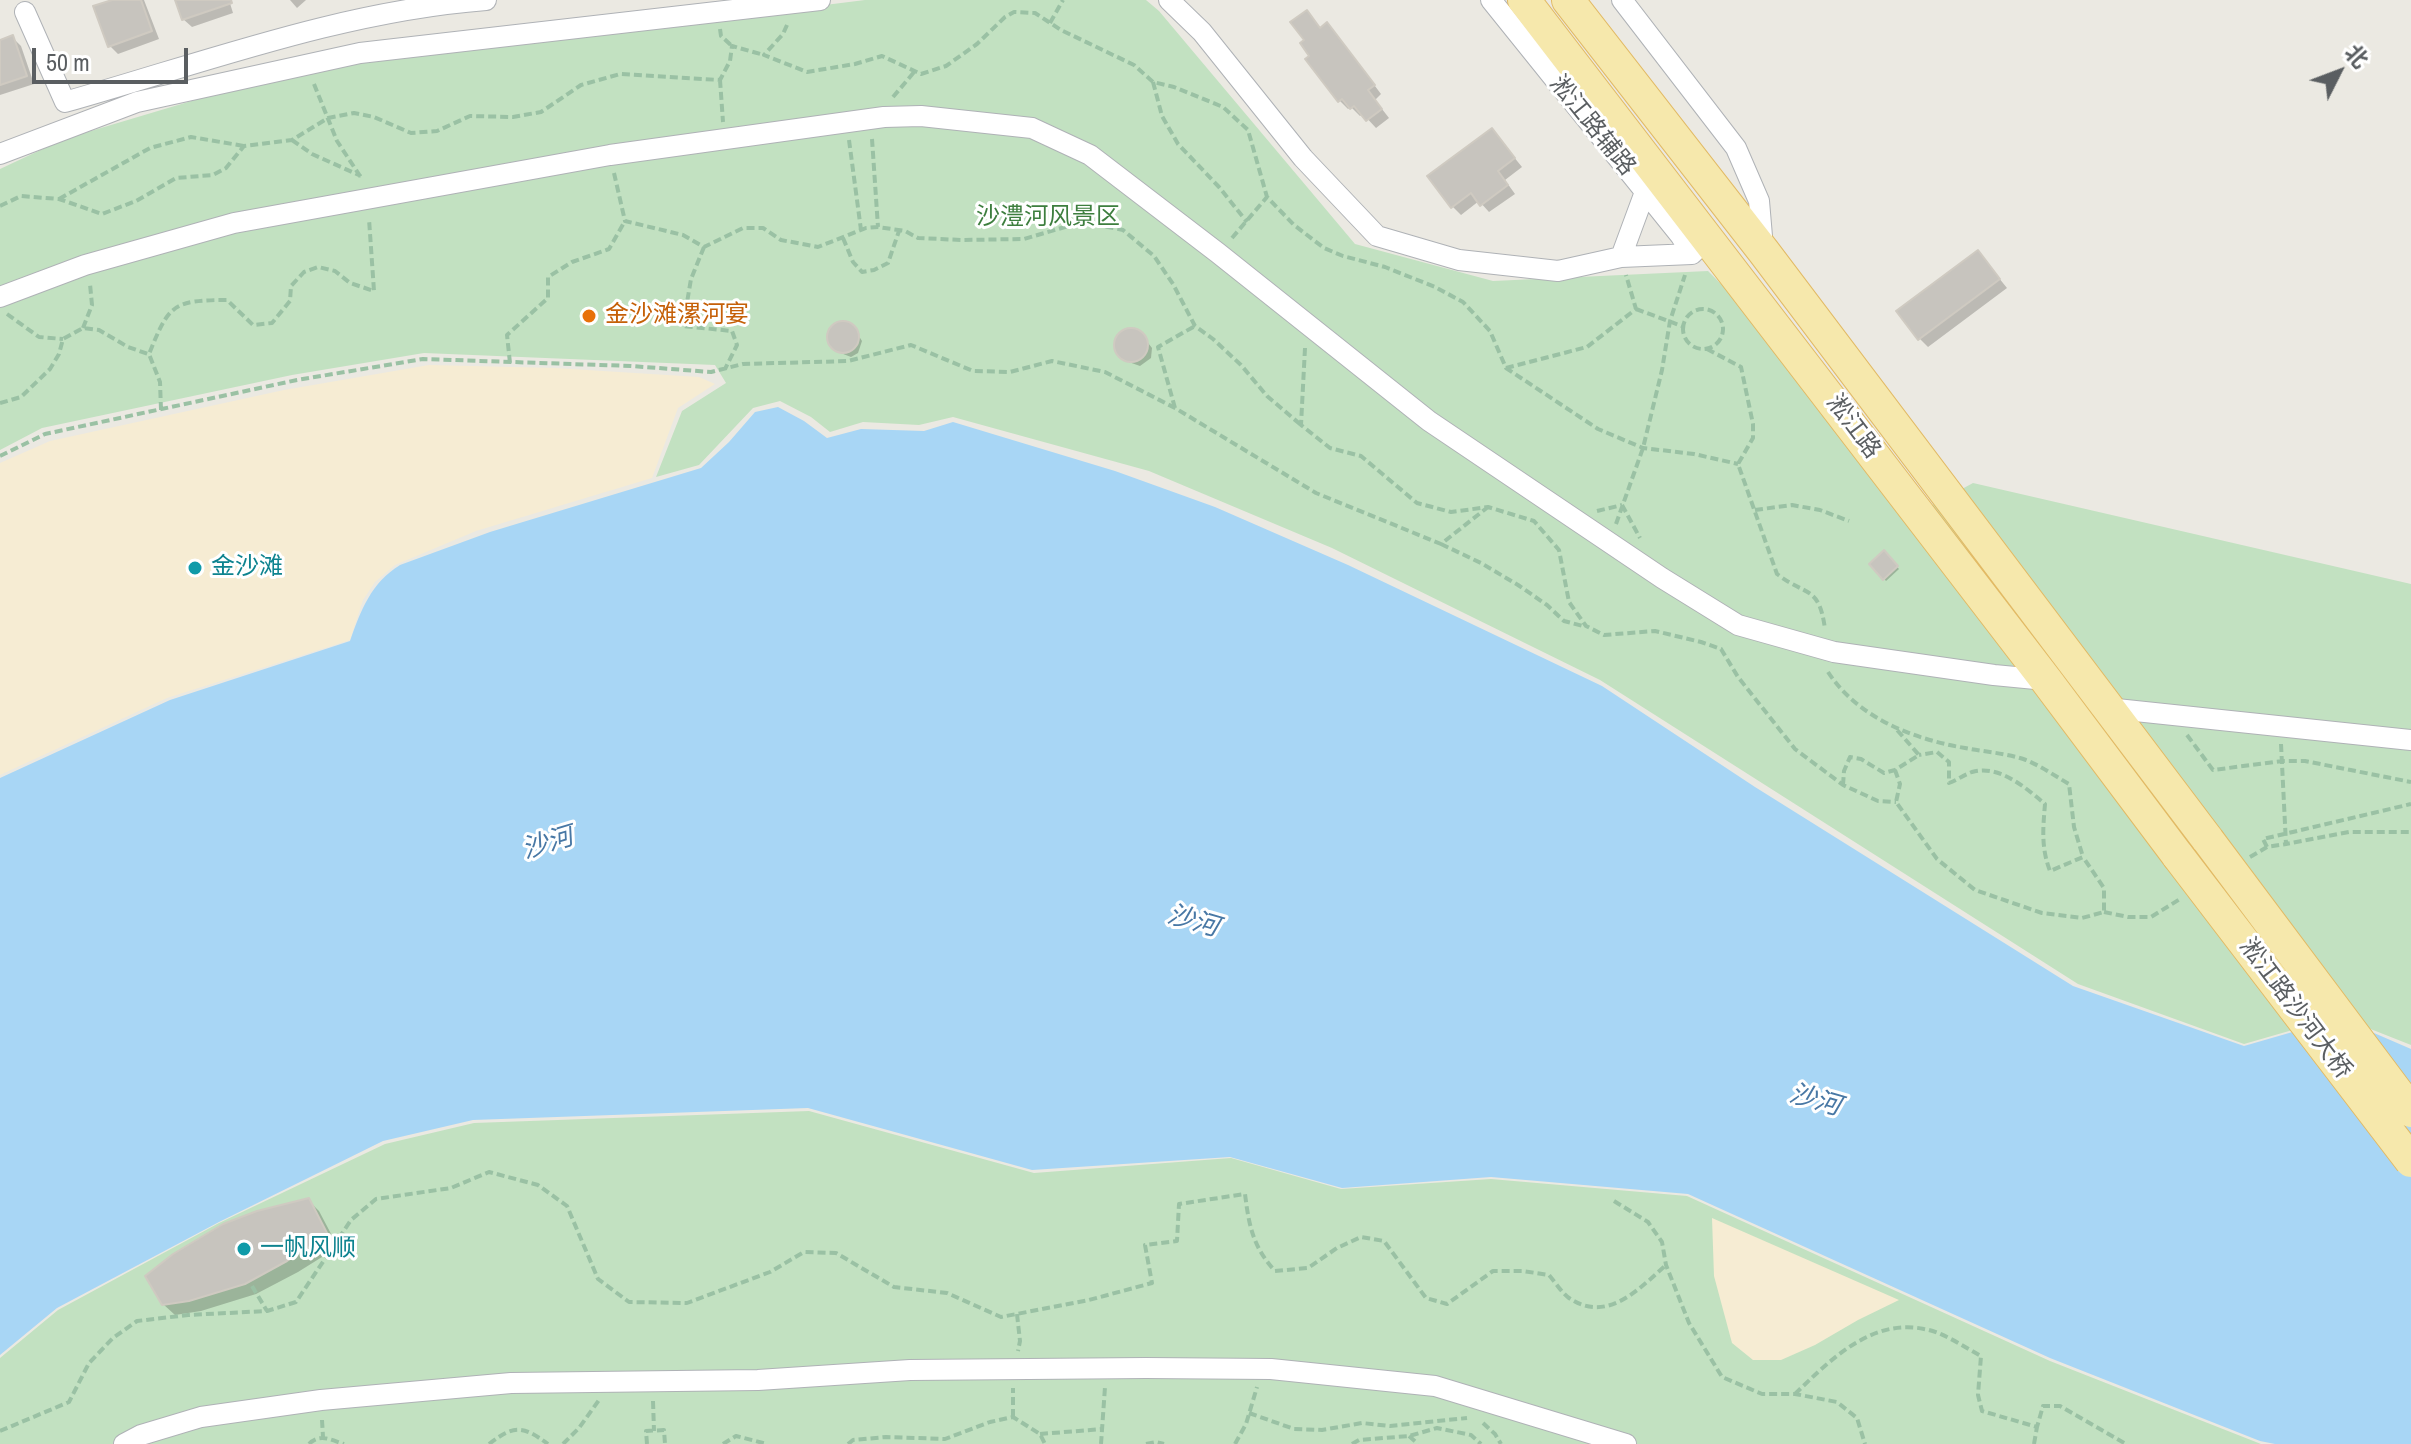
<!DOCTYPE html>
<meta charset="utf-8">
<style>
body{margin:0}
#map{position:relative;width:2411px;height:1444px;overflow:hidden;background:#ebe9e2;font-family:"Archivo Narrow","Noto Sans SC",sans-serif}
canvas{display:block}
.north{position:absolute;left:2299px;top:32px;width:80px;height:80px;-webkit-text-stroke:6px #fff;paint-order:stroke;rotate:48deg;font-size:22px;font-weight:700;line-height:32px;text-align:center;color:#5a5e61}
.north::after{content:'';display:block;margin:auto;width:28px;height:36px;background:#5a5e61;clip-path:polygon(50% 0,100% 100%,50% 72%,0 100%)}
.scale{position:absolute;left:32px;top:48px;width:156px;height:36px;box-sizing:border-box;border:4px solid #5a5e61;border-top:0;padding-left:10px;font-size:24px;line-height:28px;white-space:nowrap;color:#5a5e61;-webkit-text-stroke:6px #fff;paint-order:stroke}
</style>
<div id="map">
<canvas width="2411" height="1444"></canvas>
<div class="north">北</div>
<div class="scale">50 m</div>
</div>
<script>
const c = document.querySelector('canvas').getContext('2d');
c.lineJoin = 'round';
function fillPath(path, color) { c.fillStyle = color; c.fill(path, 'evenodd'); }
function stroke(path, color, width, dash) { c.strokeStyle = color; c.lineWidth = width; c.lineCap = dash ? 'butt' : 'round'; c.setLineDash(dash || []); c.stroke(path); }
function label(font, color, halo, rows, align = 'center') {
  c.font = font + ' "Archivo Narrow","Noto Sans SC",sans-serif'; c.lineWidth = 6; c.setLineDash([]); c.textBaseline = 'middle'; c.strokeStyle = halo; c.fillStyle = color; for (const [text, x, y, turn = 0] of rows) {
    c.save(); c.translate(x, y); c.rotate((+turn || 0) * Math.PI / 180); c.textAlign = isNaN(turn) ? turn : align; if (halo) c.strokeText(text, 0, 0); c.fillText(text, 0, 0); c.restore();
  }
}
fillPath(new Path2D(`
 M865,0H1146L1159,11L1355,244L1493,281L1708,271L1734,297L1905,520L1973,483L2411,584V1045L2368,1028L2296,1029L2244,1044L2078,984L1600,680L1332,548L1149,471L953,417L919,425L863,422L830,432L811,417L780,401L753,408L699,465L656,477L682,411L726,383L715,365L424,353L292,375L42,428L0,450V169L64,139L235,88L353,64Z
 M809,1111L1034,1173L1231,1158L1341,1189L1491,1179L1687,1196L2050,1361L2261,1444H0V1358L58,1310L219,1223L385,1144L474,1123Z`), '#c2e1c1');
fillPath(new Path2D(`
 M429,365L555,368L699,377L715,384L678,408L652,478L476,531L395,565L375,582L363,600L350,640L167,698L0,775V463L50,441L284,390Z
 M1712,1218L1899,1300L1858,1320L1815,1345L1781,1360H1753L1732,1343L1714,1276Z`), '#f6ecd3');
fillPath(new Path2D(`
 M778,407L804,421L827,438L861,429L924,431L953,422L1115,471L1215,507L1348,565L1602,686L1755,787L2073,986L2244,1046L2296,1031L2374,1033L2411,1049V1444H2275L2260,1441L2050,1358L1688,1194L1491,1177L1342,1188L1230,1157L1032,1170L808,1108L473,1120L383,1141L219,1222L57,1308L0,1355V778L170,700L350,641C361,610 371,583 400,565L490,532L701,468L729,442L755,412Z`), '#a8d6f5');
fillPath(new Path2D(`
 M118,0H144L159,39L118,54L109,45Z
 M177,0H229L233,13L192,27L183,19Z
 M290,0H306L297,8Z
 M1321,29L1335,33L1381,94L1375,100L1389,118L1376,128L1363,114L1360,116L1351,107L1348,109L1340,101L1308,59Z
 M12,37L21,46L34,84L0,95V42Z
 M1492,130L1522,167L1505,180L1515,194L1489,212L1479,201L1461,215L1453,207Z
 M1978,252L2007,288L1928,347L1920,339Z
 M840,323L853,327L862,341L858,353L851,357L838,352L832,346L829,337L832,328Z
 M1131,330L1141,334L1152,348L1151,358L1140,366L1126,361L1120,355L1116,346L1122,333Z
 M1884,553L1899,569L1886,581L1872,564Z
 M308,1200L319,1211L338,1247L298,1272L256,1294L201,1311L175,1315L163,1304Z`), '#0003');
const building = new Path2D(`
 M112,0H141L152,31L108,47L93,6Z
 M175,0H231L232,3L182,20Z
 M1307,10L1320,28L1327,22L1375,85L1368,90L1382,109L1366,121L1354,106L1350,109L1342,99L1338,102L1305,59L1309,56L1300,43L1304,40L1290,22Z
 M13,35L27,76L0,85V40Z
 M1492,128L1515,158L1498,171L1508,185L1480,206L1471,193L1451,208L1427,176Z
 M1978,250L2000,279L1918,340L1896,311Z
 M827 337a16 16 0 1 1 32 0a16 16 0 1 1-32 0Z
 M1114 345a17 17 0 1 1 34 0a17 17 0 1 1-34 0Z
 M1884,550L1898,566L1883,580L1869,564Z
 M309,1198L328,1235L287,1261L245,1284L189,1301L162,1305L145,1276L173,1254L223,1224L257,1211Z`);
fillPath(building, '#c7c4be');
stroke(building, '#cfcac1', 2);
const minor = new Path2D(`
 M1169,0L1202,32L1303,158L1377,236L1459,260L1558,271L1621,257L1692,254L1708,238
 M1491,0L1680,235L1692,254
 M1622,0L1736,148L1759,201L1763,248
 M25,12L65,102C203,63 342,11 486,0
 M0,154L137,102L360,53L820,0
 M1621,257L1645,192L1653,186
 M0,297L85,265L234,223L610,155L884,117L921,116L1032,128L1090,155L1218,253L1429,421L1662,578L1738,625L1834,652L1994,675L2046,680
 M2107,708L2411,740
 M124,1444L141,1435L201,1417L321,1400L511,1383L758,1380L910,1370L1146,1368L1271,1369L1435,1386L1626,1444`);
const primary = new Path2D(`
 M1524,0L2046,680L2178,856
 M1568,0L1764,252L2208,840`);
stroke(minor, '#afb2b6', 22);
stroke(primary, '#e2ba65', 34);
stroke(new Path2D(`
 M1050,23L1063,0
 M787,25L783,34L764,55L807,72L855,64L882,56L921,74L946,66L977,44L1005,17L1014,12L1035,13L1061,30L1134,65L1153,82L1174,87L1223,107L1248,130L1267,197L1294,225L1324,248L1343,256L1385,267L1435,287L1463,302L1490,331L1506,368L1598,429L1643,448L1694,454L1738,464
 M720,29L721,36L732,46
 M720,80L723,122
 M1153,82L1162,116L1178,144L1219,187L1247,222
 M314,84L337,141L362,179
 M893,97L915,71
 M872,139L878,227
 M292,140L312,154L361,176
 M849,140L861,230
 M614,173L625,221L683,235L704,247L743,228H763L781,240L818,247L866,228L878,227L905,231L918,238L961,240L1024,239L1082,222L1123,230L1154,256L1173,284L1195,326L1213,339L1241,365L1267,396L1301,425
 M59,199L150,148L191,137L244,146
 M0,206L21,196L59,199L102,214L136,201L176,178L213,175L226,168L244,146L292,140L328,118L354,113L374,117L411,133L437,131L470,116L513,117L541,112L581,85L620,74L720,80L730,61L732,46L764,55
 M843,238L853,262L862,272L874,270L888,263L899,231
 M1232,238L1267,197
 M704,247L691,279L683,326L732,331L737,345L725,369
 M1683 329a20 20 0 1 1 40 0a20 20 0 1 1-40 0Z
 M1636,309L1682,326
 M7,314L39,337L63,339
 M83,328L92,305L90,284
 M1305,348L1301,425L1330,448L1361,456L1417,503L1451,512L1488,507L1534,521L1559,550L1569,602L1586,626L1604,635L1655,631L1701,642L1721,649L1738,677L1795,749L1843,785L1878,801L1896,802
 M1707,349L1741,367L1753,424V438L1738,464L1777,574C1807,597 1819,585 1825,629
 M510,363L507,335L548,298V277L572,262L609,249L625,221
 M1506,368L1587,347L1636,309L1626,275
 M0,403L21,397L50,369L59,354L63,339L83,328L99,330L128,347L148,354
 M1175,408L1158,347L1195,326
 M161,410L160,382L149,354C169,305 172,300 227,300L253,325L272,323L290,301L291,286L304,272L318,267L335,271L350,283L374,291L369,219
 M0,456L45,434L297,380L423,359L631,366L711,372L743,364L848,361L911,345L973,371L1010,372L1052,361L1105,372L1175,408L1316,493L1441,544L1488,507
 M1622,505L1640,538
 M1755,510L1792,505L1820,510L1849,521
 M1597,511L1622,505
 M1616,524L1643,448L1662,370L1670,321L1685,275
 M1441,544L1481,563L1518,585L1547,605L1564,621L1583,626
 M1828,672C1858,718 1913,739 1965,748C1985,752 2006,753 2026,760C2041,766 2055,776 2069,784L2074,827L2083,857L2050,871C2041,848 2043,828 2045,804C2026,788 1999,764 1972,772C1964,775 1957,780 1949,783V762L1937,752L1919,755
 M2187,735L2213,770L2282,761H2305L2411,782
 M2281,744L2286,844L2349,832H2411
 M1895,770L1900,784L1896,802L1937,859L1975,890L2042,913L2082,918L2104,912V888L2083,857
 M1843,785L1844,771L1850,757L1861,759L1884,773L1895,770L1919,755L1897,730
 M2267,847L2263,839L2411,804
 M2250,857L2267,847L2286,844
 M2104,912L2128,917H2151L2180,899
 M1614,1201L1648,1222L1662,1242L1666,1265L1689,1323L1722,1377L1762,1394H1795L1837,1402L1857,1418L1865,1444
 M252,1286L267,1311
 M1017,1314L1020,1341L1018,1351
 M1795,1394C1829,1361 1871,1318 1924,1329C1943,1332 1964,1347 1981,1356L1978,1395L1982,1411L2037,1427L2043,1406H2060L2126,1444
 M653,1401L654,1431
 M1249,1413L1294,1429L1322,1430L1362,1423L1390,1426L1467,1418
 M1013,1417V1388
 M322,1420L323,1437
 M1483,1423L1495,1434L1501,1444
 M0,1431L69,1402L89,1363L113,1338L137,1321L188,1315L267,1311L296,1302L351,1220L376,1199L451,1188L489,1172L538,1185L567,1206L598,1279L629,1302L687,1303L770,1272L804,1252L836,1253L894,1287L947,1293L1001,1317L1089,1300L1152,1283L1145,1245L1177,1241L1179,1204L1245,1194C1249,1226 1253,1247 1275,1271L1308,1268L1337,1248L1361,1237L1384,1241L1426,1298L1447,1304L1493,1271H1523L1549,1275C1555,1282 1562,1293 1569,1298C1607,1324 1639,1289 1666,1265
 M1040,1434L1103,1429
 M1409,1436L1418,1444
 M309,1444C320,1433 331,1440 344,1444
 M489,1444C514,1425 522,1425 548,1444
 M563,1444L579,1428L599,1400
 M647,1444L646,1431L664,1430L665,1444
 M723,1444L736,1436L767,1444
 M848,1444L853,1440L886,1437L945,1439L990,1422L1013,1417L1040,1434L1045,1444
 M1101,1444L1105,1387
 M1146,1444L1156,1442L1164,1444
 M1235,1444L1246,1424L1257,1387
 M1352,1444L1359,1440L1409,1436L1437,1428L1471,1435L1481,1444
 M2034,1444L2037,1427`), '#9ac1a4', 4, [8, 4]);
stroke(minor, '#fff', 20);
stroke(primary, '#f6e8ac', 32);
const primaryBridge = new Path2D(`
 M2208,840L2411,1111
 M2178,856L2411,1161`);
stroke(primaryBridge, '#e2ba65', 34, []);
stroke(primaryBridge, '#f6e8ac', 32);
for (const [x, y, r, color] of [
 [589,316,8,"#e8710a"],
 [195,568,8,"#0f9aa8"],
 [244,1249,8,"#0f9aa8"]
]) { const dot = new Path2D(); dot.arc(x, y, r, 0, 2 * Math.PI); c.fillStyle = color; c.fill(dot); stroke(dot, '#fff', 3); }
label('24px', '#5a5e61', '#fff', [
 ["淞江路辅路",1592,126,51],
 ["淞江路",1853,427,53],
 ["淞江路沙河大桥",2295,1009,53]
]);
label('24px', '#3d7e3e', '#fff', [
 ["沙澧河风景区",1048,218]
]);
label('24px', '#c56008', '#fff', [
 ["金沙滩漯河宴",605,316]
], 'left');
label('24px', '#0d838f', '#fff', [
 ["金沙滩",211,568],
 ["一帆风顺",260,1249]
], 'left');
label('italic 26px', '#4878a5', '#fff', [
 ["沙河",548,844,-17],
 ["沙河",1193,922,16],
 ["沙河",1815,1101,16]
]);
</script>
